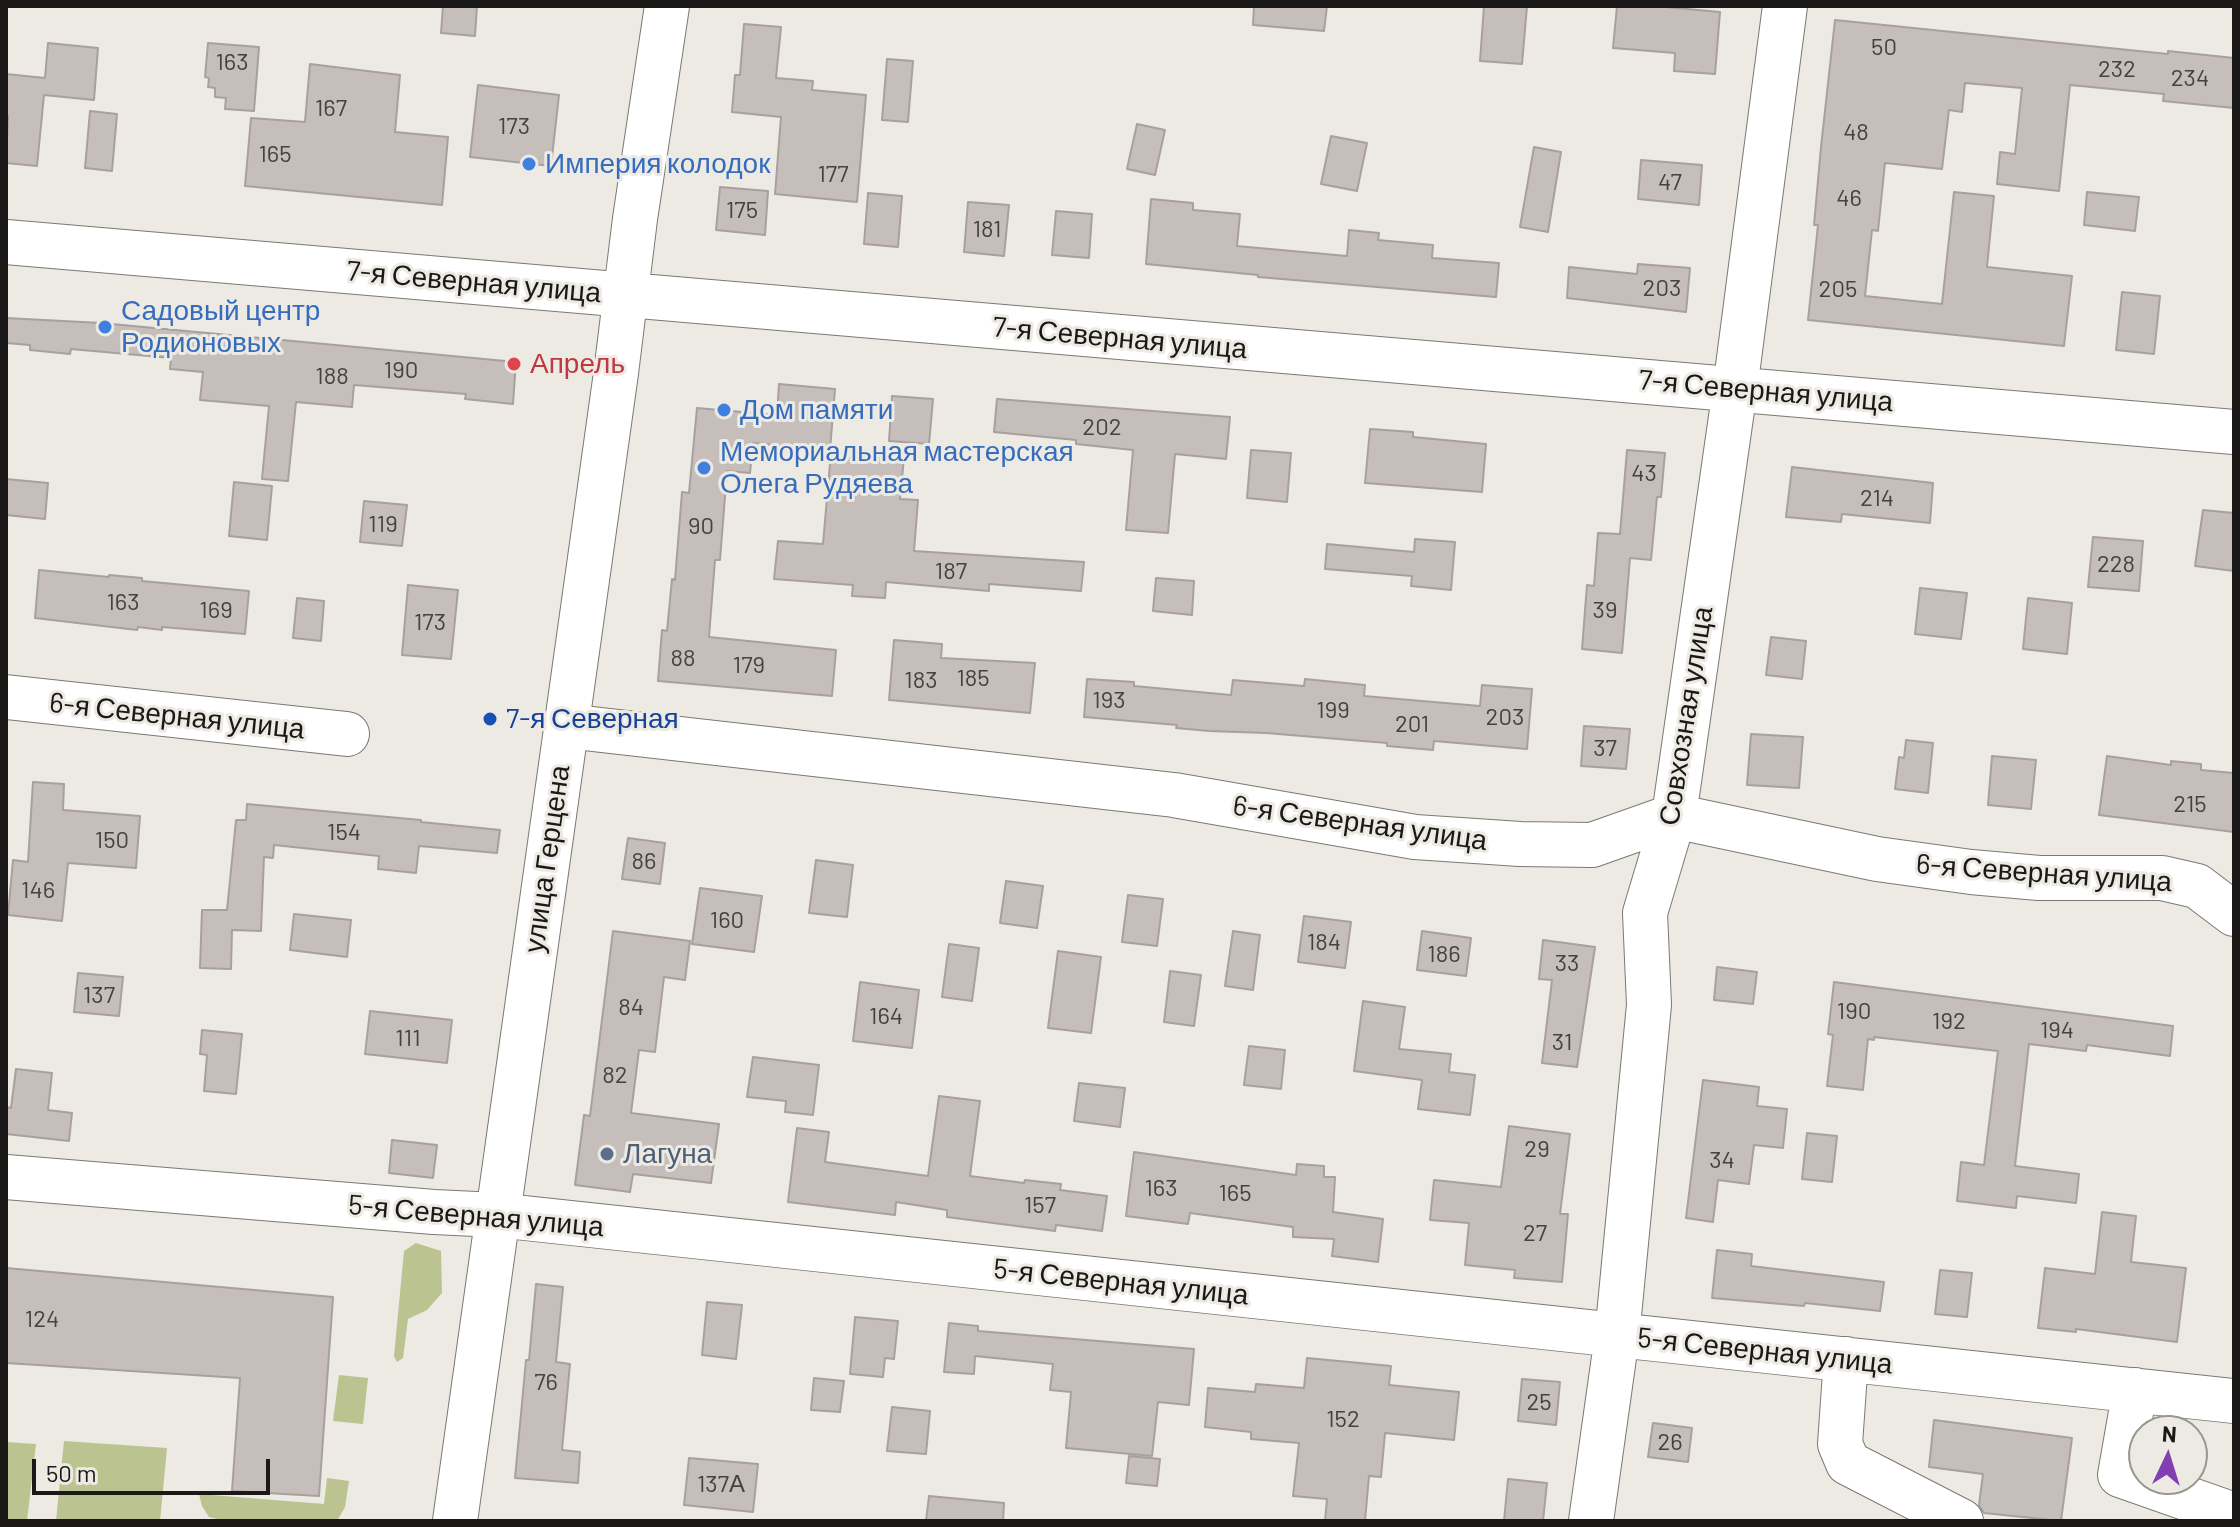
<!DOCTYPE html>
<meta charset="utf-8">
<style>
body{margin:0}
#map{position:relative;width:2240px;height:1527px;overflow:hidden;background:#eceae3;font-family:Barlow,sans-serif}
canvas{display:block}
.frame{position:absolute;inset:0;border:8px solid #1a1917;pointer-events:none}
.north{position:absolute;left:2128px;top:1415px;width:80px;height:80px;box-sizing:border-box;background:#eceae3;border:2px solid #989691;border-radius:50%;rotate:4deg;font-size:22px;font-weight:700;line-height:32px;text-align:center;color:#1a1917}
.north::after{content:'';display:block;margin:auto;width:28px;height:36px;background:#823fb3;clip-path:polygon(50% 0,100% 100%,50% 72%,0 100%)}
.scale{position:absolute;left:32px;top:1459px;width:238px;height:36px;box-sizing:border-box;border:4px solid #1a1917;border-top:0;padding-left:10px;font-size:24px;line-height:28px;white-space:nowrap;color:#1a1917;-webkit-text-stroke:6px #eceae3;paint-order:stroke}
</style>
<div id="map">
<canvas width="2240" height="1527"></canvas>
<div class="frame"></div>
<div class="north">N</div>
<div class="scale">50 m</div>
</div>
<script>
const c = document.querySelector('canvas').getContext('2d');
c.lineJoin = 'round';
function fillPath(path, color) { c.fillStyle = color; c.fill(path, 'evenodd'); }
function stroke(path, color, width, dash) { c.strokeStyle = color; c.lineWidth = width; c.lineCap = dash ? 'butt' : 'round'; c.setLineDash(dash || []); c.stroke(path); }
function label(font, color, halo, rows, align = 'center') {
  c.font = font + ' Barlow,sans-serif'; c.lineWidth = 6; c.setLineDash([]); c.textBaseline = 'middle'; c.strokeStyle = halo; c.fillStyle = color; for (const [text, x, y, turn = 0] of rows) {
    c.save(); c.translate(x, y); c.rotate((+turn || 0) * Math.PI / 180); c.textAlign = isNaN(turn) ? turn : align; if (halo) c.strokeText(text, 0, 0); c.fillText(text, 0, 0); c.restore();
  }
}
fillPath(new Path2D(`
 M416,1243L441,1251L442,1293L427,1310L408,1319L403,1358L397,1362L394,1356L404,1251Z
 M339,1375L368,1378L363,1424L333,1421Z
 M64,1441L167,1448L160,1521H56Z
 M6,1442L36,1444L27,1521H6Z
 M327,1478L349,1481L345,1507L337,1521H226L209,1517L202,1506L199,1494L324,1504Z`), '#bbc391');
const building = new Path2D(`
 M443,6H477L475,36L441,33Z
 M1254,6H1327L1324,31L1253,25Z
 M1484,6H1527L1522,64L1480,61Z
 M1617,6H1654L1720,12L1715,74L1674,71L1675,53L1613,48Z
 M1835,20L2168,54V51L2234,58V108L2163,101L2164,94L2070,85L2059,191L1997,184L2000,152L2015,154L2022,88L1965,83L1962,112L1949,110L1942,169L1885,163L1878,231L1872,230L1865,296L1942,304L1954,192L1994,196L1987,267L2072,276L2064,346L1808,320L1818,225H1814L1821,147Z
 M744,24L781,27L776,78L813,81L812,90L866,95L857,202L775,194L781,117L732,112L735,75H740Z
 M48,43L98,48L94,100L44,95L37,166L6,163L8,116H6V74L45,78Z
 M208,43L259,47L254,111L225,109L226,98L215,97V88L208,87L209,78L205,77Z
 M887,59L913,61L908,122L882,120Z
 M310,64L400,75L395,132L448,137L442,205L245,186L251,118L305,122Z
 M478,85L559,95L551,166L470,157Z
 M90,111L117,114L112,171L85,168Z
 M1137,124L1165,130L1155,175L1127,169Z
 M1331,136L1367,143L1357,191L1321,184Z
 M1534,147L1561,152L1548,232L1520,227Z
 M1641,160L1702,165L1699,205L1638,199Z
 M720,187L768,191L765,235L716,230Z
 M2087,192L2139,197L2135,231L2084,225Z
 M868,193L902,196L898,247L864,244Z
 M1151,199L1193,203V210L1240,214L1237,246L1347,256L1349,230L1379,233L1378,240L1433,245L1432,258L1499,263L1496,297L1258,277V275L1146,264Z
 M968,202L1009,205L1004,256L964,252Z
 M1056,211L1092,214L1089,258L1052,255Z
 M1638,264L1690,268L1686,312L1567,298L1569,267L1637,274Z
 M2122,292L2160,296L2154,354L2116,350Z
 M6,318L101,323L516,362L513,404L465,399L466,394L354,385L352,407L296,402L288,481L262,479L269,406L200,400L203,372L170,369L171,358L71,349L70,354L30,350V345L6,343Z
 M779,384L835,389L830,450L753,443L750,473L727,471L720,560H715L709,637L836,650L832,696L658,681L662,630L667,631L672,579L675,580L682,492L689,493L697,408L777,415Z
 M892,396L933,399L929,444L889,441Z
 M997,399L1230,417L1226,459L1175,454L1168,533L1126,530L1133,450L1076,444V440L994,432Z
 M1370,429L1413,432V437L1486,444L1482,492L1365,483Z
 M1251,450L1291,453L1287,502L1247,498Z
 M1627,450L1665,453L1661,497H1657L1651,560L1630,558L1622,653L1582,649L1587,585L1594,586L1598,533L1620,534Z
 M831,452L904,458L900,499L918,500L914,551L1084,562L1081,591L989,584V591L886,582L885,598L852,596L853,585L774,579L778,541L823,544Z
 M1792,467L1933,483L1930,523L1842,514L1841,522L1786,517Z
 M6,479L48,483L45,519L6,515Z
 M234,482L272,486L267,540L229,536Z
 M364,501L407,505L402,546L360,542Z
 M2203,510L2234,513V571L2195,566Z
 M2093,537L2143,541L2139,591L2088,587Z
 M1415,539L1455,542L1451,590L1411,586L1412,576L1325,569L1327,544L1414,552Z
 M39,570L109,577V575L142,578V581L249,591L245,634L162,627V630L138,627L137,630L35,618Z
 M1156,578L1194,581L1192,615L1153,611Z
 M408,585L458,590L451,659L402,655Z
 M1920,588L1967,593L1961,639L1915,634Z
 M297,598L324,601L321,641L293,638Z
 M2028,598L2072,603L2067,654L2023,649Z
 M1771,637L1806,641L1802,679L1766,675Z
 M894,640L942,644L941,658L1035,663L1030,713L889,700Z
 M1087,679L1134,682V686L1231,695L1233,680L1304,686L1305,679L1365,685L1364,696L1480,706L1482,685L1532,689L1527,749L1434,741L1433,750L1387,746V743L1266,733L1209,731L1176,728L1177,725L1084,717Z
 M1584,726L1630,729L1626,769L1581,766Z
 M1751,734L1803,737L1799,788L1747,785Z
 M1906,740L1933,743L1928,793L1895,789L1899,757L1904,758Z
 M1992,756L2036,760L2031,809L1988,805Z
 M2107,756L2171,765V761L2201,764V770L2234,773V832L2099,815Z
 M33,782L64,784L63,810L140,816L136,868L68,863L62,921L8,915L13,860L28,862Z
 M247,804L421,820V822L500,830L497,853L419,846L416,873L378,869L379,856L274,845L273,858L264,857L261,931L232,930L231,969L200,968L202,910H227L236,820H246Z
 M628,838L665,843L660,884L622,879Z
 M816,860L853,865L847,917L809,913Z
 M1006,881L1043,886L1037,928L1000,923Z
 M700,888L762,896L754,952L692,944Z
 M1128,895L1163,899L1157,946L1122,942Z
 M294,914L351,920L347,957L290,950Z
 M1304,916L1351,922L1345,968L1298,962Z
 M613,931L690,941L685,980L664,977L655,1052L639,1050L631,1113L719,1124L711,1183L633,1174L630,1192L575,1185L584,1115L590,1116Z
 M1233,931L1260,935L1253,990L1225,986Z
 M1422,931L1471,938L1466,976L1417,970Z
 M1543,940L1595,947L1577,1067L1542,1063L1552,980L1539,979Z
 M949,944L979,948L972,1001L942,997Z
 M1058,951L1101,957L1091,1033L1048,1028Z
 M1717,967L1757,972L1753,1004L1714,1000Z
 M1170,971L1201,975L1194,1026L1164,1022Z
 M78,973L123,977L119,1016L74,1012Z
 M860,982L919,990L912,1048L853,1041Z
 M1834,982L2173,1026L2170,1056L2087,1045L2086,1051L2029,1044L2015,1166L2079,1174L2076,1203L2017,1196L2016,1208L1957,1201L1961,1162L1984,1165L1998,1051L1874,1037V1040L1868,1039L1863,1090L1827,1086L1833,1035L1828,1034Z
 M1363,1001L1405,1007L1399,1049L1451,1054L1449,1072L1475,1075L1470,1115L1418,1109L1422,1080L1354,1071Z
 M370,1011L452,1020L447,1063L365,1054Z
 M202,1030L242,1034L236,1094L204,1091L207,1055L200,1054Z
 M1249,1046L1285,1050L1281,1089L1244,1085Z
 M753,1057L819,1065L813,1115L785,1112L786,1101L747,1097Z
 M16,1069L52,1073L48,1110L72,1113L69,1141L6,1134V1107L11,1108Z
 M1703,1080L1759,1087L1757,1106L1787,1109L1783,1148L1754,1145L1749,1184L1718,1180L1713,1222L1686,1218Z
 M1079,1083L1125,1088L1120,1127L1074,1121Z
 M939,1096L980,1101L970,1176L1024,1183L1025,1180L1061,1184L1060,1190L1107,1196L1102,1231L1056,1225L1055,1231L947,1217V1210L896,1202L895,1215L788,1202L797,1128L829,1132L825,1162L928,1176Z
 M1509,1126L1570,1134L1560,1214H1568L1562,1282L1514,1278L1515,1270L1465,1265L1469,1223L1430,1220L1434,1180L1501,1187Z
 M1807,1133L1837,1136L1832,1182L1802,1179Z
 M392,1140L437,1145L433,1178L389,1173Z
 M1134,1152L1296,1175L1297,1164L1324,1166V1177H1335L1333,1212L1383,1219L1378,1262L1332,1256L1334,1239L1293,1237V1227L1190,1213L1188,1224L1126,1216Z
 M2102,1212L2136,1216L2131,1262L2186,1268L2177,1342L2076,1329V1332L2038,1328L2045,1268L2095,1274Z
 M1717,1250L1752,1254L1751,1266L1884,1282L1880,1311L1805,1303L1804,1306L1712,1298Z
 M6,1268L333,1297L319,1496L232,1491L240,1378L6,1363Z
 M1940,1270L1972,1273L1967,1317L1935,1314Z
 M536,1284L563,1287L556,1362L570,1364L562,1450L580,1452L578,1483L515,1478L526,1360H529Z
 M707,1302L742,1305L736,1359L702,1355Z
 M855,1317L898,1321L894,1359L885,1358L883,1377L850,1374Z
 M949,1323L978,1326V1331L1194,1349L1189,1405L1158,1402L1152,1456L1066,1448L1071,1392L1050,1390L1053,1364L975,1356L974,1374L944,1372Z
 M1307,1358L1391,1366L1389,1385L1459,1392L1454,1440L1385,1433L1381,1477L1369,1476L1365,1521H1325L1327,1499L1293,1496L1299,1443L1251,1439V1432L1205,1427L1208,1388L1255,1392L1256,1384L1304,1388Z
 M814,1378L844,1381L840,1412L811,1410Z
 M1522,1379L1560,1382L1556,1425L1518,1421Z
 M892,1407L930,1411L926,1454L887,1451Z
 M1934,1420L2072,1438L2061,1521L1984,1513L1979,1505L1983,1474L1929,1467Z
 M1653,1423L1692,1428L1688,1462L1648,1457Z
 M1129,1456L1160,1459L1157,1486L1126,1483Z
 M689,1458L758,1464L753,1512L684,1505Z
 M1508,1479L1547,1483L1543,1521H1504Z
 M929,1496L1004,1503L1003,1521H926Z`);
fillPath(building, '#c5bebb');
stroke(building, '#a7a09e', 2);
const minor = new Path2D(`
 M6,697L347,734
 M566,726L1174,795L1415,837L1520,844L1592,845L1674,816L1877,859L1971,872L2039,878H2162L2197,886L2234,914
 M6,1177L434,1212L497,1215L2234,1401
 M1846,1359L1840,1444L1848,1463L1961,1521
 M2135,1390L2120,1475L2234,1515
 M1591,1521L1617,1336L1649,1005L1645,913L1674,816L1735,389L1785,6`);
const major = new Path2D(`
 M6,242L2234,432
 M455,1521L616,373L635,219L667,6`);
stroke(minor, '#7b7973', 46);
stroke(major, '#7b7973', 46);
stroke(minor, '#fff', 44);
stroke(major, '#fff', 44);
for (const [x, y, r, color] of [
 [529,164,8,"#3f7fe0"],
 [105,327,8,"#3f7fe0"],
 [514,364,8,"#e0444e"],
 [724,410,8,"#3f7fe0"],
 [704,468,8,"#3f7fe0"],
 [490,719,8,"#1a4fb4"],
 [607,1154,8,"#5c6f8a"]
]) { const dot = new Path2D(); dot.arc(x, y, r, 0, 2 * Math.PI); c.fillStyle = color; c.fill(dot); stroke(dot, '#eceae3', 3); }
label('24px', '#454240', null, [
 ["50",1884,47],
 ["163",232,62],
 ["232",2117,69],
 ["234",2190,78],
 ["167",331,108],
 ["173",514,126],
 ["48",1856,132],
 ["165",275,154],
 ["177",833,174],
 ["47",1670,182],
 ["46",1849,198],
 ["175",742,210],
 ["181",987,229],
 ["203",1662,288],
 ["205",1838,289],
 ["190",401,370],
 ["188",332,376],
 ["202",1102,427],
 ["43",1644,473],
 ["214",1877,498],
 ["119",383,524],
 ["90",701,526],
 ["228",2116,564],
 ["187",951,571],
 ["163",123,602],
 ["169",216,610],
 ["39",1605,610],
 ["173",430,622],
 ["88",683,658],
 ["179",749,665],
 ["185",973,678],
 ["183",921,680],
 ["193",1109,700],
 ["199",1333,710],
 ["203",1505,717],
 ["201",1412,724],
 ["37",1605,748],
 ["215",2190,804],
 ["154",344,832],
 ["150",112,840],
 ["86",644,861],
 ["146",38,890],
 ["160",727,920],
 ["184",1324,942],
 ["186",1444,954],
 ["33",1567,963],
 ["137",99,995],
 ["84",631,1007],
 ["190",1854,1011],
 ["164",886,1016],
 ["192",1949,1021],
 ["194",2057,1030],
 ["111",408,1038],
 ["31",1562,1042],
 ["82",615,1075],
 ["29",1537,1149],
 ["34",1722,1160],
 ["163",1161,1188],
 ["165",1235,1193],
 ["157",1040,1205],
 ["27",1535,1233],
 ["124",42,1319],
 ["76",546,1382],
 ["25",1539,1402],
 ["152",1343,1419],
 ["26",1670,1442],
 ["137А",721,1484]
]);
label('28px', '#366cbe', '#eceae3', [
 ["Империя колодок",545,164],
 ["Садовый центр",121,311],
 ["Родионовых",121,343],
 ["Дом памяти",740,410],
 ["Мемориальная мастерская",720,452],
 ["Олега Рудяева",720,484]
], 'left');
label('28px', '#1a1917', '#eceae3', [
 ["7-я Северная улица",474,282,5],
 ["7-я Северная улица",1120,338,5],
 ["7-я Северная улица",1766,391,5],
 ["6-я Северная улица",177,716,6],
 ["Совхозная улица",1686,716,-81],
 ["6-я Северная улица",1360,823,8],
 ["улица Герцена",547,859,-82],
 ["6-я Северная улица",2044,873,4],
 ["5-я Северная улица",476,1216,5],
 ["5-я Северная улица",1121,1282,6],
 ["5-я Северная улица",1765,1351,6]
]);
label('28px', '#be3a42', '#eceae3', [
 ["Апрель",530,364]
], 'left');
label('28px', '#164399', '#eceae3', [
 ["7-я Северная",506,719]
], 'left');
label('28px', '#4e5e75', '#eceae3', [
 ["Лагуна",623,1154]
], 'left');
</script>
